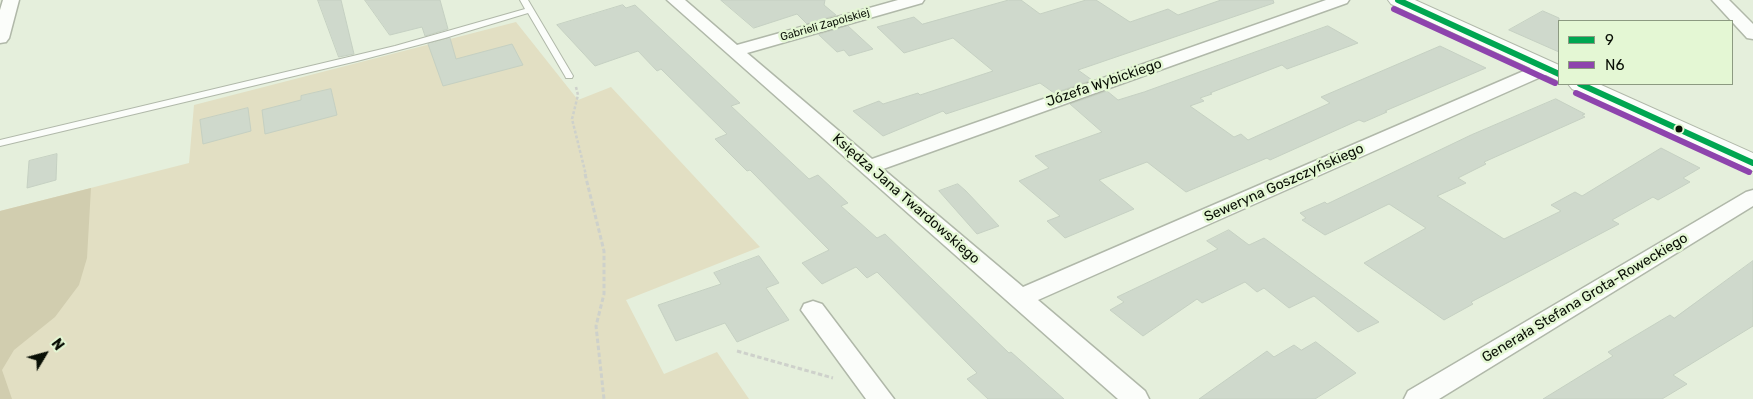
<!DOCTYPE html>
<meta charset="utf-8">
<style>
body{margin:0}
#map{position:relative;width:1753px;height:399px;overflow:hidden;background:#e5efdc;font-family:Rubik,sans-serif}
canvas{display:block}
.legend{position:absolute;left:1558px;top:20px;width:175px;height:65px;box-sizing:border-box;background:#e4f7d4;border:1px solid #8c9a81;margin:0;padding:6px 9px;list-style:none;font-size:15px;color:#090f05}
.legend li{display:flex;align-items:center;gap:10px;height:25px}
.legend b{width:25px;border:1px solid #8c9a81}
.north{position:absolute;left:20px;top:329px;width:50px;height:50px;-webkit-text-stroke:4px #e4f7d4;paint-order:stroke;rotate:53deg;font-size:14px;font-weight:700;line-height:20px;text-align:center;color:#090f05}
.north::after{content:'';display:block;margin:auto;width:18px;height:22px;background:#090f05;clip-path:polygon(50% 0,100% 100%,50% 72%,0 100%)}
</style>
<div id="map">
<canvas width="1753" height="399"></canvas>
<ul class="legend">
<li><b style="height:6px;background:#00a651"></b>9</li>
<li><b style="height:6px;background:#8e44ad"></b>N6</li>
</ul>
<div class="north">N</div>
</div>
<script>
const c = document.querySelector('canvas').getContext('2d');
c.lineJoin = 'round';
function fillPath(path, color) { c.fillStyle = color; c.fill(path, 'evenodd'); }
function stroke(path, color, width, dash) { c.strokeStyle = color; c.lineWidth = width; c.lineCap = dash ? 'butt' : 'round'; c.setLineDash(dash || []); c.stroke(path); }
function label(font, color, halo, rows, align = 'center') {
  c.font = font + ' Rubik,sans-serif'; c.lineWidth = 5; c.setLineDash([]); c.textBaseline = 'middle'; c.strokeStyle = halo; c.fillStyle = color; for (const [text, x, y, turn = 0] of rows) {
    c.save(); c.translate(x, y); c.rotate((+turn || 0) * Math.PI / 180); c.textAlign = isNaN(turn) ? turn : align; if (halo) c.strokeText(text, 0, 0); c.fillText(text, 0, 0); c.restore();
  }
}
fillPath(new Path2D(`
 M516,22L578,100L611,87L760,247L626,300L664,374L717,352L749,399H0V211L189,163L194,105Z`), '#e2dfc3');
fillPath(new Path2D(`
 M91,188L87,258L79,285L55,317L14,350L2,370L12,399H0V211Z`), '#d1cdaf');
const building = new Path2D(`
 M318,0H341L354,54L339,57Z
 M365,0H440L448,29L425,36L422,27L390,35Z
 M721,0H825L824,5L836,15L807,24L797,14L754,28Z
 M1009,0H1021L1040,14L1086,0H1096L1130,22L1168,9L1178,15L1221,0H1273L1274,3L1078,70L1092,80L1054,93L1040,83L946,114L943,111L883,136L853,111L879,101L883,104L918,93L920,95L993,71L953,38L904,53L877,27L914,17L922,24Z
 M623,5L626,8L635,5L740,103L731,106L809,179L818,175L848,203L841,206L877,238L885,234L1009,353L1011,352L1064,399H988L967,379L977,373L877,272L867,278L856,267L822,284L802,263L829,250L750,170L747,171L715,139L727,134L661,69L657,71L638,51L595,66L557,25Z
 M1543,11L1559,18V52L1509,30Z
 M848,26L873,49L849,56L844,50L837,52L819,35Z
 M1328,26L1358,43L1287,69L1282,65L1210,93L1212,94L1200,98L1204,101L1190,106L1234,137L1241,134L1248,140L1330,103L1321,97L1440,46L1486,68L1385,111L1387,112L1364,122L1359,120L1270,160L1267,158L1186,192L1147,162L1099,180L1134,209L1065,238L1047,221L1060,216L1019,181L1049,168L1035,156L1102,132L1070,104L1107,91L1118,100L1144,92Z
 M450,38L456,59L512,44L523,65L443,86L428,44Z
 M331,89L337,115L265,134L262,110L301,100V96Z
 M1556,99L1585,114L1582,115L1585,117L1484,162L1486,164L1458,178L1466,183L1437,196L1504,239L1561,211L1551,205L1575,192L1582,196L1661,148L1700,168L1683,178L1690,182L1658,200L1653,197L1612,220L1619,224L1471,302L1473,304L1444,320L1364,263L1426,228L1389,204L1325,235L1302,220L1306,218L1300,213L1325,202L1327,204L1471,135Z
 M248,108L251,131L203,144L200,120Z
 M57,154L56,180L27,188L29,161Z
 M958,184L966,191L999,226L977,234L939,191Z
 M1229,230L1249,245L1264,238L1379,322L1358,332L1314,296L1289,308L1264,288L1257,292L1245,282L1202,303L1197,299L1143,336L1110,310L1124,302L1117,297L1218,249L1207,241Z
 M759,256L779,283L766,288L789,320L737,342L725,323L676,341L658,305L721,284L714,273Z
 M1753,261V326L1673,375L1687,384L1662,399H1543L1613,356L1608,352L1670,315L1674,318Z
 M1316,342L1356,373L1315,399H1199L1267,351L1274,357L1294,345L1301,350Z`);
fillPath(building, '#cfd9cc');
stroke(building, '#c5d0c2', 1);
const lane = new Path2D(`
 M520,0H528L573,76L572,78H566L565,76L528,13L445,38L357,61L0,146V140L395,46L525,9Z`);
const street = new Path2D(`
 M3,0H19L9,38L6,42L0,43V10Z
 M667,0H685L737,45L898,0H924L922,3L747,53L872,159L1326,0H1349L1347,3L883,169L1023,287L1540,64H1552L1555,68L1552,72L1038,300L1145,391L1149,399H1118Z
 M1712,0H1729L1753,24V39L1747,38Z
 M1753,190V206L1439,399H1404L1408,391L1746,192Z
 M813,301L822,304L894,399H866L801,310L804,304Z`);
const secondary = new Path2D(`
 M1388,0H1415L1559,65V81L1391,4Z
 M1568,84H1599L1753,153V171L1572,89Z`);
stroke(lane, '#b0b8a9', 2);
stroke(street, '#b0b8a9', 3);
stroke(secondary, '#b0b8a9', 2);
stroke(new Path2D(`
 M576,87L578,95L572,119L586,175`), '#ced1cb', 2.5, [3, 2]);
stroke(new Path2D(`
 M585,174L604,251V294L596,326L604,399
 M737,351L833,378`), '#ced1cb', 3, [4.5, 2.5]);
fillPath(lane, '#fbfdfa');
fillPath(street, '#fbfdfa');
fillPath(secondary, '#fbfdfa');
stroke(new Path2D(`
 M1398,0L1559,74
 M1580,84L1753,163`), '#00a651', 6);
stroke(new Path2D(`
 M1394,9L1555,83
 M1576,93L1749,172`), '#8e44ad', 6);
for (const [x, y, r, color] of [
 [1679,129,4.5,"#090f05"]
]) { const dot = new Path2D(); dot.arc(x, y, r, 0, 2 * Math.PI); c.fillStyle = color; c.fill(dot); stroke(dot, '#e4f7d4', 2); }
label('11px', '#090f05', '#e4f7d4', [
 ["Gabrieli Zapolskiej",825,25,-16]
]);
label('14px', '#090f05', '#e4f7d4', [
 ["Józefa Wybickiego",1104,83,-19],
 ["Seweryna Goszczyńskiego",1284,183,-24],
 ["Księdza Jana Twardowskiego",906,199,41],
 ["Generała Stefana Grota-Roweckiego",1585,298,-31]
]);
</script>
